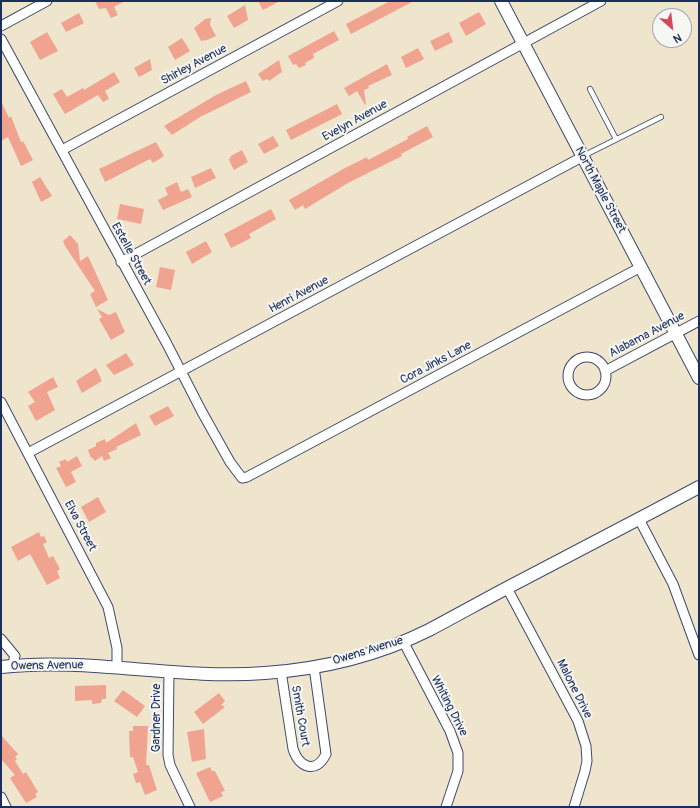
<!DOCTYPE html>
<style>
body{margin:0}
#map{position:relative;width:700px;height:808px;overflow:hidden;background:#efe5cc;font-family:Pangolin,sans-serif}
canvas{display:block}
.frame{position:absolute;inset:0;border:2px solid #1b2f5e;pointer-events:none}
.north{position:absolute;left:652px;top:8px;width:40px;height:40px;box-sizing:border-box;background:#f6f6f2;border:1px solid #9ea6b7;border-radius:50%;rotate:152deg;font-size:11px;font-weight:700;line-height:16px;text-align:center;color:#1b2f5e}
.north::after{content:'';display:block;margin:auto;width:14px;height:18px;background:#d1495b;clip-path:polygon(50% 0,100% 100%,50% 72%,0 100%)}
</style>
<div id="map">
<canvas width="700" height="808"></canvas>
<div class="frame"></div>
<div class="north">N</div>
</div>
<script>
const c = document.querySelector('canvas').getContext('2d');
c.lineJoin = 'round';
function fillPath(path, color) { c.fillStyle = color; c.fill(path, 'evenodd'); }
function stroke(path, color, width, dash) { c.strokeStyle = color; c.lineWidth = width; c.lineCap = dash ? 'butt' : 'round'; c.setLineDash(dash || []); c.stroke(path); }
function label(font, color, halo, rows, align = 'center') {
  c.font = font + ' Pangolin,sans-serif'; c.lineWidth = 4; c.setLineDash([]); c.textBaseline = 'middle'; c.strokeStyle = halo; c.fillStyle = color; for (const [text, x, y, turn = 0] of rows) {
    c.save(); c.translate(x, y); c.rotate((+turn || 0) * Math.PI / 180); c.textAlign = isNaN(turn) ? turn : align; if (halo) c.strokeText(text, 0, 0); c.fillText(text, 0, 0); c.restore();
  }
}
fillPath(new Path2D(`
 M95,1H125L114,7L118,15L111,18L106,8L99,9Z
 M258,1H280L263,10Z
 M390,1H414L351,34L346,24Z
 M245,5L248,20L234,28L227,16Z
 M479,12L486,24L466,36L459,23Z
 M79,13L84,23L66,32L61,23Z
 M211,18L210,25L216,36L207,40L201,41L194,28L205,19Z
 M334,31L339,40L313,54L314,58L305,63L306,65L299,68L296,64L293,65L288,56Z
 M47,32L58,51L40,60L30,42Z
 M449,32L453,42L435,51L430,41Z
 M182,38L190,51L175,60L168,47Z
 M418,48L424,59L406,68L401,57Z
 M150,59L152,70L139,77L134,68Z
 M279,60L282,72L269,81L267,79L263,81L258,74Z
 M387,64L392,75L368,86L369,88L364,90L366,104L365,105L357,91L349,96L344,88Z
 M114,72L120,82L105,91L109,99L103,102L98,95L65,114L53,94L62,89L67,97L83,88L84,90Z
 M246,81L251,92L200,117L172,135L164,126L216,95Z
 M1,101L9,118L11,116L21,142L23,141L33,160L21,166L8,137L1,141Z
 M337,104L342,114L291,140L286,130Z
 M427,126L433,137L401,154L402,156L348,183L305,209L303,205L295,210L289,200L345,168L367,157L368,160L408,139L407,137Z
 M273,136L279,146L264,154L258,144Z
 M156,142L164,156L153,163L150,159L105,182L99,169Z
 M242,150L248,162L234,170L229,160L231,156Z
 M211,168L216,178L195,188L191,177Z
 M40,177L52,196L41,202L32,182Z
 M177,182L181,192L188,189L192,197L163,210L158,200L168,195L165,188Z
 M120,204L144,209L141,224L117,219Z
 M271,209L276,219L249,234L251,238L231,248L224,234Z
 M70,235L78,244L80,261L88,256L108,300L96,307L90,294L95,291L65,246L63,241Z
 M206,241L212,252L192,264L186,252Z
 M160,267L175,270L171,290L156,287Z
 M97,309L109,315L116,312L125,332L111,340L99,319L102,317Z
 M126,353L134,365L114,375L106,365Z
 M96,368L102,381L82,393L76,381Z
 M53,377L58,387L47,392L55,410L36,421L28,406L35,402L28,392Z
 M168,406L174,416L155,426L149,416Z
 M136,423L141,435L116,447L117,449L108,453L111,458L104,461L102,456L95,461L90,456L88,450L96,446V443L105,439L106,443Z
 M77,456L82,466L71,472L76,482L66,487L56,468L61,466L59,462L66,459L67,462Z
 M98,497L106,512L89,522L81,507Z
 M39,532L41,537L44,536L47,542L43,544L49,558L53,556L60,569L57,571L60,578L47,585L30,554L18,561L11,547Z
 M106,685V699H102L101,703L92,704V700L75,701V686Z
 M123,690L145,706L137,717L114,701Z
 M219,693L225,701L221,705L225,707L203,724L194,712Z
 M133,726H148L146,765H149L157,790L145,795L140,782L136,783L133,774L138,772L133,757H130L129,731H133Z
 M204,729L206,759L192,762L187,732Z
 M1,735L18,754L15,757L17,759L15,761L23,774L26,772L38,792L35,794L37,797L26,803L10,778L15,775L1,759Z
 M210,767L212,771H215L225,791L221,792L223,796L210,802L196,773Z`), '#f0a490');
const lane = new Path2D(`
 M590,89L616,139
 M583,156L661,117`);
const street = new Path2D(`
 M1,26L47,1
 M1,39L167,344L202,412L230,462L242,478L247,477L641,267
 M62,150L338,1
 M121,262L601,1
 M568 376a19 19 0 1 1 38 0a19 19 0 1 1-38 0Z
 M605,371L699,321
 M1,402L108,607L117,648V667
 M28,453L582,157
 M639,519L673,584L699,655
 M507,588L578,721L586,746L587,761L585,771L574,807
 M1,639L15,656L12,666
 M403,641L450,731L458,753V771L446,807
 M169,671L168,755L170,765L190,807
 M281,671L293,749C299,767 316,775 326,754L314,667
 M1,797L6,807`);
const secondary = new Path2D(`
 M501,1L699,378
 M1,667C89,657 177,680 265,673C321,669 379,655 429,630C461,613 493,595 524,579C583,548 641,518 699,487`);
stroke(lane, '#3b4a6e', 6);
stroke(street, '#3b4a6e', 11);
stroke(secondary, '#3b4a6e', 14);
stroke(lane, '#fff', 4.5);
stroke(street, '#fff', 9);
stroke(secondary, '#fff', 12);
label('12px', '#1b2f5e', '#f6f6f2', [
 ["Shirley Avenue",194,65,-28],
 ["Evelyn Avenue",355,121,-29],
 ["North Maple Street",600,190,62],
 ["Estelle Street",131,254,61],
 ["Henri Avenue",299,295,-28],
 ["Alabama Avenue",647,335,-28],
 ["Cora Jinks Lane",436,363,-28],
 ["Elva Street",80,526,62],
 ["Owens Avenue",368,651,-17],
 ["Owens Avenue",47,666,-1],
 ["Malone Drive",574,689,63],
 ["Whiting Drive",449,706,63],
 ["Smith Court",300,716,80],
 ["Gardner Drive",157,718,-90]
]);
</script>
